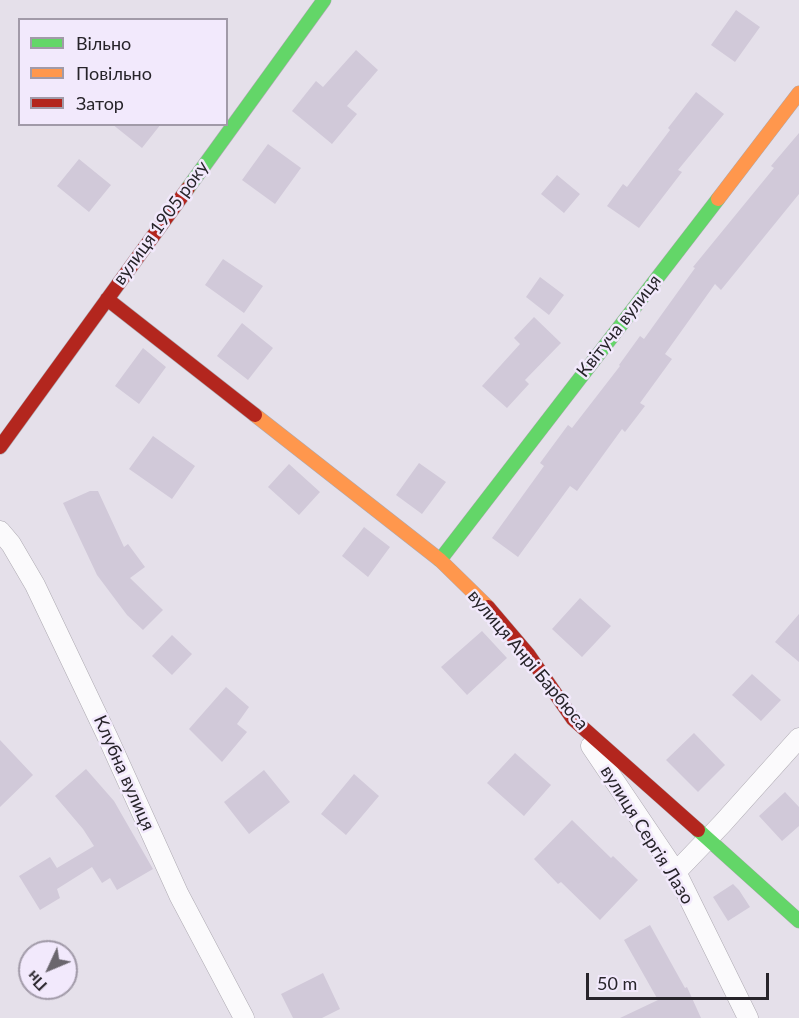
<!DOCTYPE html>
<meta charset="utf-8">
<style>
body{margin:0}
#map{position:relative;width:799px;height:1018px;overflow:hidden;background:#e5e0ea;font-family:Lato,sans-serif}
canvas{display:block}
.legend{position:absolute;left:18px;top:18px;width:210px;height:108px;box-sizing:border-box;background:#f2e9fc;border:2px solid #a19aa8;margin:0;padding:8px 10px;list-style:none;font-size:18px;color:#27242a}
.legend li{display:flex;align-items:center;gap:12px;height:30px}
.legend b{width:30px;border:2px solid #a19aa8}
.north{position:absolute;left:18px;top:940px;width:60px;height:60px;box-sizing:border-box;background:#f2e9fc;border:2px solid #a19aa8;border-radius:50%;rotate:226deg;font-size:16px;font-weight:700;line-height:24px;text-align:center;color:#27242a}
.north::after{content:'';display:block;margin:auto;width:21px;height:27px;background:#6a666d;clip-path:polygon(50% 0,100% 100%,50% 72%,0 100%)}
.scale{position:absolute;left:586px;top:973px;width:183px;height:27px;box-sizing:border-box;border:3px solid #27242a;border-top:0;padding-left:8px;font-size:18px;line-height:21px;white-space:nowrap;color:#27242a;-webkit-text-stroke:4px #f2e9fc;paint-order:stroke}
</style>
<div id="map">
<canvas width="799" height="1018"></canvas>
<ul class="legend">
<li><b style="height:8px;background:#63d668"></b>Вільно</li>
<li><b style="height:8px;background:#ff974d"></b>Повільно</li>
<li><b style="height:8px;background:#b3261e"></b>Затор</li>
</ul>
<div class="north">Пн</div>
<div class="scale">50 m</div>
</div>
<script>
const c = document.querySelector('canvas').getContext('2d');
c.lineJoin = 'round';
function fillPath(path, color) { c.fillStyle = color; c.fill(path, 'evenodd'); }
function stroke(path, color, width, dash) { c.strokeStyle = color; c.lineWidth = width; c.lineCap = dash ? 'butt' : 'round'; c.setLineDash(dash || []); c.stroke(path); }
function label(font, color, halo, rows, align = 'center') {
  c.font = font + ' Lato,sans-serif'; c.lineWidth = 5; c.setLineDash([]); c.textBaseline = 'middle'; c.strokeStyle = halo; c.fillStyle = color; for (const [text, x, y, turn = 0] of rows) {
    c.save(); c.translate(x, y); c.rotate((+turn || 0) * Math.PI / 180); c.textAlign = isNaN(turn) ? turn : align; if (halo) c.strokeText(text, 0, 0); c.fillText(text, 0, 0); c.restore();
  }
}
fillPath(new Path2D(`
 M736,10L760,27L735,62L711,45Z
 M356,50L378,70L347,106L357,114L332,144L292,111L316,81L323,87Z
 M696,92L724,114L678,170L682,172L639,228L607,206L623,184L627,187L670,130L668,128Z
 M112,124H161L142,148Z
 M799,133V194L721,290L715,284L665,354L672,359L640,403L645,406L625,432L622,429L577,491L570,486L518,557L492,538L544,466L540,463L568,425L572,428L620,366L619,365L640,336L644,339L695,268L693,267L774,168L771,166Z
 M268,144L301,168L275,204L242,180Z
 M79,159L111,185L89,212L57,186Z
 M557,175L580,194L564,213L541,194Z
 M223,259L263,286L244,313L205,285Z
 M540,277L564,295L549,315L526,297Z
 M534,317L561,343L525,380L529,384L507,408L482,386L520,344L514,338Z
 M242,323L273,348L248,380L217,356Z
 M143,348L166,367L139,404L115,386Z
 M153,436L195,466L172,499L129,469Z
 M419,463L446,482L422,514L396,495Z
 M289,464L320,492L299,515L268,487Z
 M90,491H98L124,547L128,544L145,567L130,578L163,610L143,630L127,615L97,575L63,503Z
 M364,527L390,547L368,577L342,556Z
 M580,598L611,626L582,657L552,629Z
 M799,614V662L775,642Z
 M482,631L507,658L467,695L441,667Z
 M172,635L192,654L172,675L152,656Z
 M752,674L781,700L761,721L732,695Z
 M226,687L249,707L237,724L247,732L222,762L189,729Z
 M694,733L725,765L698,792L666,760Z
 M0,740L33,775L0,807Z
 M515,753L551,785L524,816L487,783Z
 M86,769L114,801L153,869L117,890L110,878L102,883L92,867L57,889L60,898L40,910L19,876L50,857L57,868L94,846L83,829L55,796Z
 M264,770L290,802L249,834L224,802Z
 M354,774L379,796L346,835L321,814Z
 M785,792L799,807V826L782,841L759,816Z
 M572,820L611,858L613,856L638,880L600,920L561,882L558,884L534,859Z
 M733,884L739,890L750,907L728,921L713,897Z
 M650,925L685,988L687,987L701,1018H620L658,1000L624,940Z
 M323,973L340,1009L322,1018H293L281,994Z`), '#d1c9d9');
const street = new Path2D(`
 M0,531L11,544L35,585L108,738L179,895L244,1018
 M591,746L676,872L748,1018
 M676,872L722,824L799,738`);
const fast = new Path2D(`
 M188,188L324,0
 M440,560L718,199
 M698,830L799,921`);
const slow = new Path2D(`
 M718,199L799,93
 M255,415L440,560L488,607`);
const jam = new Path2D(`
 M107,299L255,415
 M0,447L188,188
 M488,607L528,654L573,719L698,830`);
stroke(street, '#aca8b0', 21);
stroke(fast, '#aca8b0', 15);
stroke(slow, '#aca8b0', 15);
stroke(jam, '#aca8b0', 15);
stroke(street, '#fbfafc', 20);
stroke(fast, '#63d668', 14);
stroke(slow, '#ff974d', 14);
stroke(jam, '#b3261e', 14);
label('18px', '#27242a', '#f2e9fc', [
 ["вулиця 1905 року",161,223,-54],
 ["Квітуча вулиця",619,326,-52],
 ["вулиця Анрі Барбюса",528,660,50],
 ["Клубна вулиця",124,773,66],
 ["вулиця Сергія Лазо",647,835,58]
]);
</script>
